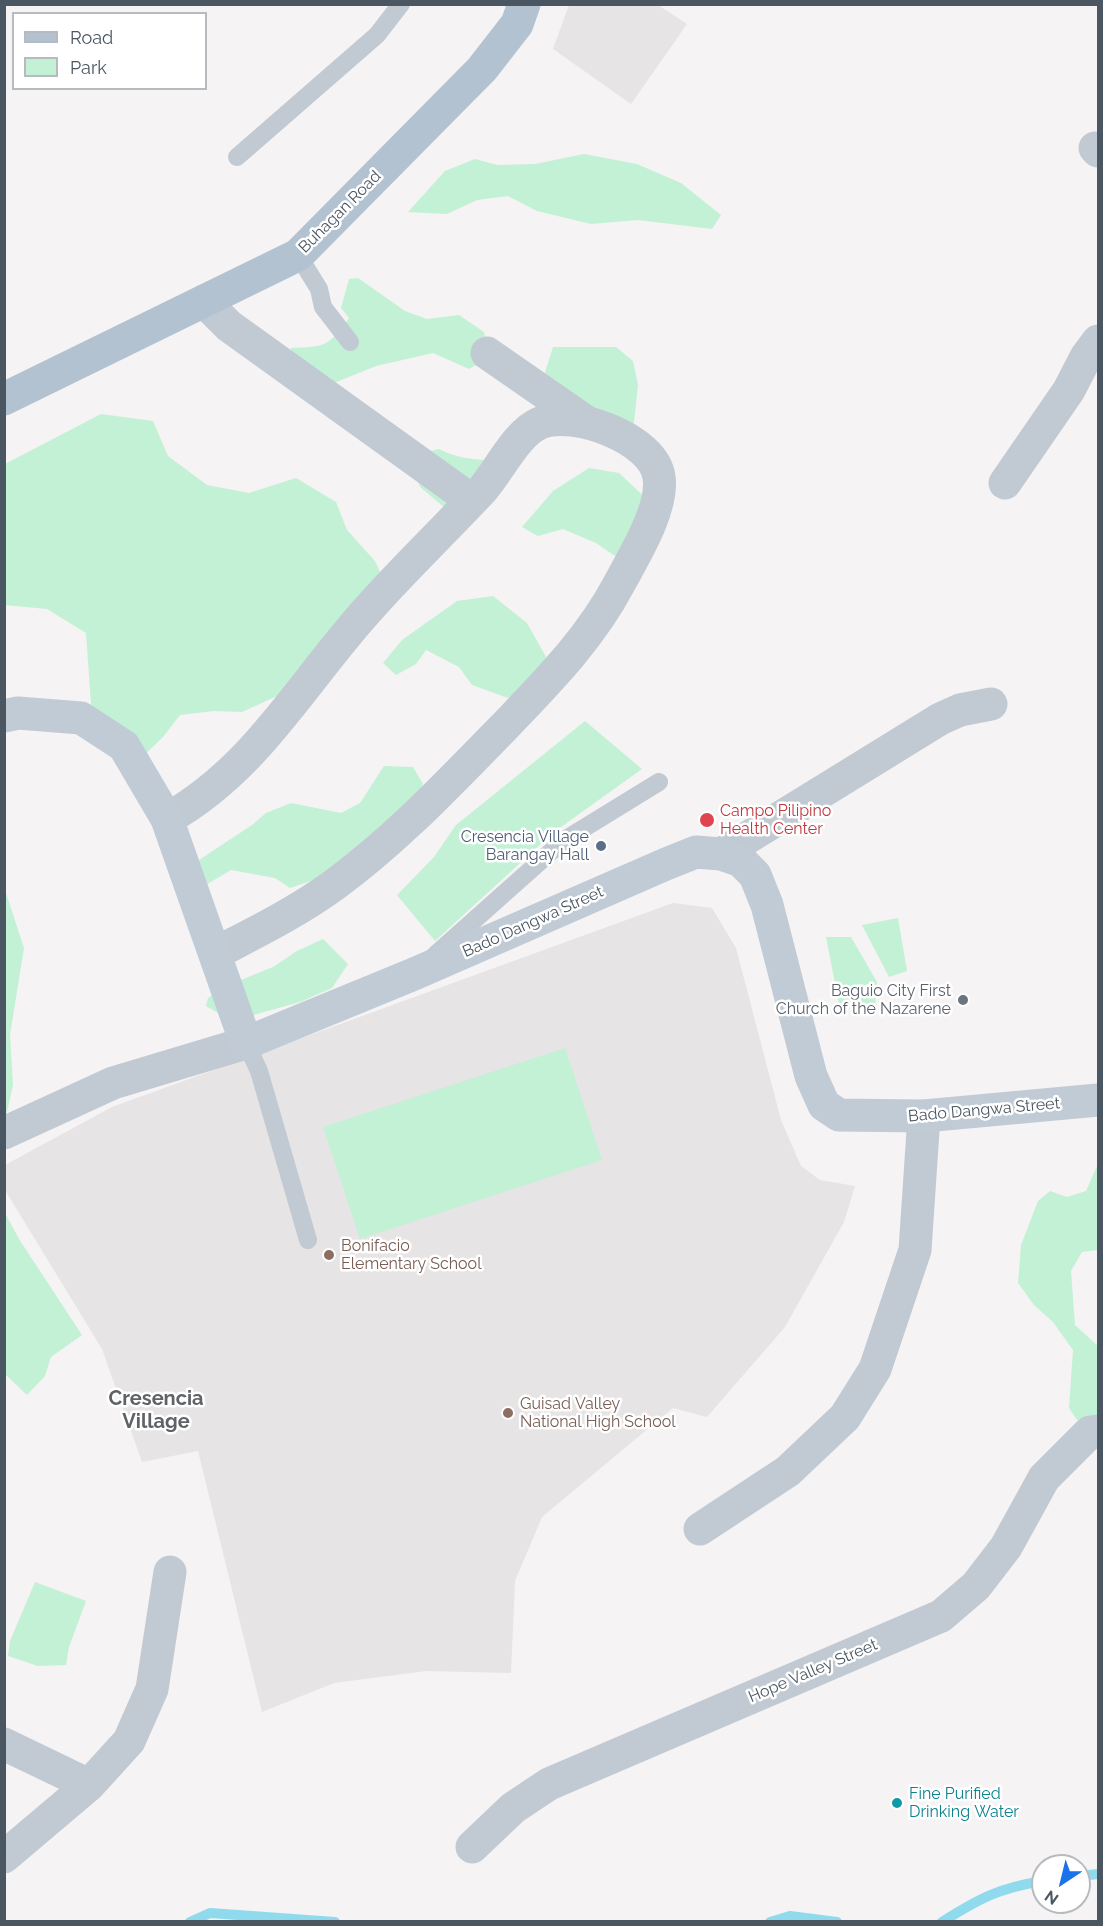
<!DOCTYPE html>
<style>
body{margin:0}
#map{position:relative;width:1103px;height:1926px;overflow:hidden;background:#f5f3f3;font-family:Raleway,sans-serif}
canvas{display:block}
.frame{position:absolute;inset:0;border:6px solid #4a5661;pointer-events:none}
.legend{position:absolute;left:12px;top:12px;width:195px;height:78px;box-sizing:border-box;background:#fff;border:2px solid #b7bbc0;margin:0;padding:8px 10px;list-style:none;font-size:18px;color:#4a5661}
.legend li{display:flex;align-items:center;gap:12px;height:30px}
.legend b{width:30px;border:2px solid #b7bbc0}
.north{position:absolute;left:1031px;top:1854px;width:60px;height:60px;box-sizing:border-box;background:#fff;border:2px solid #b7bbc0;border-radius:50%;rotate:215deg;font-size:16px;font-weight:700;line-height:24px;text-align:center;color:#4a5661}
.north::after{content:'';display:block;margin:auto;width:21px;height:27px;background:#1a73e8;clip-path:polygon(50% 0,100% 100%,50% 72%,0 100%)}
</style>
<div id="map">
<canvas width="1103" height="1926"></canvas>
<div class="frame"></div>
<ul class="legend">
<li><b style="height:8px;background:#b3c2d1"></b>Road</li>
<li><b style="height:16px;background:#c3f1d5"></b>Park</li>
</ul>
<div class="north">N</div>
</div>
<script>
const c = document.querySelector('canvas').getContext('2d');
c.lineJoin = 'round';
function fillPath(path, color) { c.fillStyle = color; c.fill(path, 'evenodd'); }
function stroke(path, color, width, dash) { c.strokeStyle = color; c.lineWidth = width; c.lineCap = dash ? 'butt' : 'round'; c.setLineDash(dash || []); c.stroke(path); }
function label(font, color, halo, rows, align = 'center') {
  c.font = font + ' Raleway,sans-serif'; c.lineWidth = 5; c.setLineDash([]); c.textBaseline = 'middle'; c.strokeStyle = halo; c.fillStyle = color; for (const [text, x, y, turn = 0] of rows) {
    c.save(); c.translate(x, y); c.rotate((+turn || 0) * Math.PI / 180); c.textAlign = isNaN(turn) ? turn : align; if (halo) c.strokeText(text, 0, 0); c.fillText(text, 0, 0); c.restore();
  }
}
fillPath(new Path2D(`
 M569,5H658L687,24L631,104L553,49Z
 M673,903L712,908L736,948L781,1120L801,1166L820,1180L855,1186L844,1222L785,1327L707,1417L673,1408L542,1517L515,1581L511,1673L426,1671L334,1683L262,1712L198,1451L142,1462L102,1349L5,1190V1165L112,1107Z`), '#e6e4e5');
fillPath(new Path2D(`
 M584,154L637,164L681,183L721,215L712,229L638,220L591,224L537,211L508,196L477,200L447,214L408,212L445,171L475,159L497,165L535,164Z
 M358,278L405,311L427,319L459,315L484,332L489,358L469,369L433,353L376,366L329,385L291,357V348C326,347 329,346 349,318L341,308L349,279Z
 M553,347H616L633,361L638,385L633,432L542,382Z
 M101,414L153,421L168,456L207,485L249,493L296,478L336,502L347,530L375,561L386,585L277,696L242,712L214,711L180,715L163,737L135,764L91,704L86,633L47,609L5,605V464Z
 M439,449C462,461 482,460 507,460L445,508L420,487L414,468L423,453Z
 M589,468L619,473L651,503L639,547L615,556L596,543L563,529L538,536L522,527L553,491Z
 M493,596L527,623L550,664L531,690L508,698L472,685L459,667L426,650L416,664L396,675L383,663L402,640L457,601Z
 M585,721L642,769L554,832L435,941L397,895L434,857L456,825Z
 M384,766L413,767L423,784L401,829L331,874L290,888L275,878L231,870L184,898L199,860L252,825L266,813L291,803L341,813L360,803Z
 M5,890L24,948L10,1035L13,1085L5,1121Z
 M898,918L907,971L889,977L862,925Z
 M826,937H851L877,982L875,1006L840,1009Z
 M323,939L348,964L332,988L300,1002L250,1016L220,1014L206,1006L208,998L221,988L273,967L297,951Z
 M565,1048L602,1160L360,1239L323,1127Z
 M1098,1164V1250L1082,1252L1071,1271L1075,1325L1098,1346V1416L1077,1420L1069,1408L1073,1350L1053,1322L1034,1305L1018,1283L1021,1245L1038,1201L1050,1191L1067,1197L1086,1191Z
 M4,1211L19,1239L82,1335L51,1357L45,1376L27,1395L5,1374Z
 M35,1582L86,1601L69,1647L66,1665L38,1666L8,1656L10,1641Z`), '#c3f1d5');
stroke(new Path2D(`
 M1079,1876L1098,1874
 M190,1922L210,1913L335,1922
 M770,1922L790,1916L837,1922
 M942,1922C980,1898 999,1888 1043,1881`), '#90daee', 10);
stroke(new Path2D(`
 M237,157L377,35L401,4
 M298,255L319,289L323,307L350,342
 M435,955L563,841L659,782
 M246,1043L259,1071L308,1240`), '#c1cad2', 18);
stroke(new Path2D(`
 M1095,148L1098,151
 M204,301L229,326L471,500
 M487,353L588,423
 M1005,483L1069,390L1086,357L1098,341
 M167,819C245,775 287,707 342,640C385,587 435,540 482,490C499,471 516,433 540,423C574,409 654,439 659,477C664,508 634,556 619,584C590,639 547,682 504,727C450,782 397,839 334,885C297,912 256,932 216,953
 M721,854L940,719L960,710L991,704
 M4,1133L113,1083L246,1043
 M700,1529L788,1471L845,1417L875,1369L915,1250L924,1116
 M4,1744L89,1785
 M472,1847L513,1808L549,1784L941,1616L976,1586L1006,1547L1044,1478L1090,1432L1098,1431
 M4,1857L89,1785L129,1741L152,1689L170,1572`), '#c1cad2', 33);
stroke(new Path2D(`
 M4,716L18,713L81,718L124,746L167,819L246,1043L414,974L666,864L696,852L721,854L741,861L755,875L767,905L811,1076L824,1105L839,1115L924,1116L1098,1100`), '#c1cbd6', 33);
stroke(new Path2D(`
 M4,399L298,255L482,69L517,24L524,4`), '#b3c2d1', 33);
for (const [x, y, r, color] of [
 [707,820,8,"#e0444e"],
 [601,846,6,"#5c6f8a"],
 [963,1000,6,"#6b7280"],
 [329,1255,6,"#8d6e63"],
 [508,1413,6,"#8d6e63"],
 [897,1803,6,"#0f9aa8"]
]) { const dot = new Path2D(); dot.arc(x, y, r, 0, 2 * Math.PI); c.fillStyle = color; c.fill(dot); stroke(dot, '#fff', 2); }
label('16px', '#4a5661', '#fff', [
 ["Buhagan Road",340,212,-45],
 ["Bado Dangwa Street",533,922,-24],
 ["Bado Dangwa Street",984,1110,-5],
 ["Hope Valley Street",813,1671,-23]
]);
label('16px', '#be3a42', '#fff', [
 ["Campo Pilipino",720,811],
 ["Health Center",720,829]
], 'left');
label('16px', '#4e5e75', '#fff', [
 ["Cresencia Village",589,837],
 ["Barangay Hall",589,855]
], 'right');
label('16px', '#5b616d', '#fff', [
 ["Baguio City First",951,991],
 ["Church of the Nazarene",951,1009]
], 'right');
label('16px', '#785e54', '#fff', [
 ["Bonifacio",341,1246],
 ["Elementary School",341,1264],
 ["Guisad Valley",520,1404],
 ["National High School",520,1422]
], 'left');
label('16px', '#0d838f', '#fff', [
 ["Fine Purified",909,1794],
 ["Drinking Water",909,1812]
], 'left');
label('bold 20px', '#5f6368', '#fff', [
 ["Cresencia",156,1399],
 ["Village",156,1422]
]);
</script>
